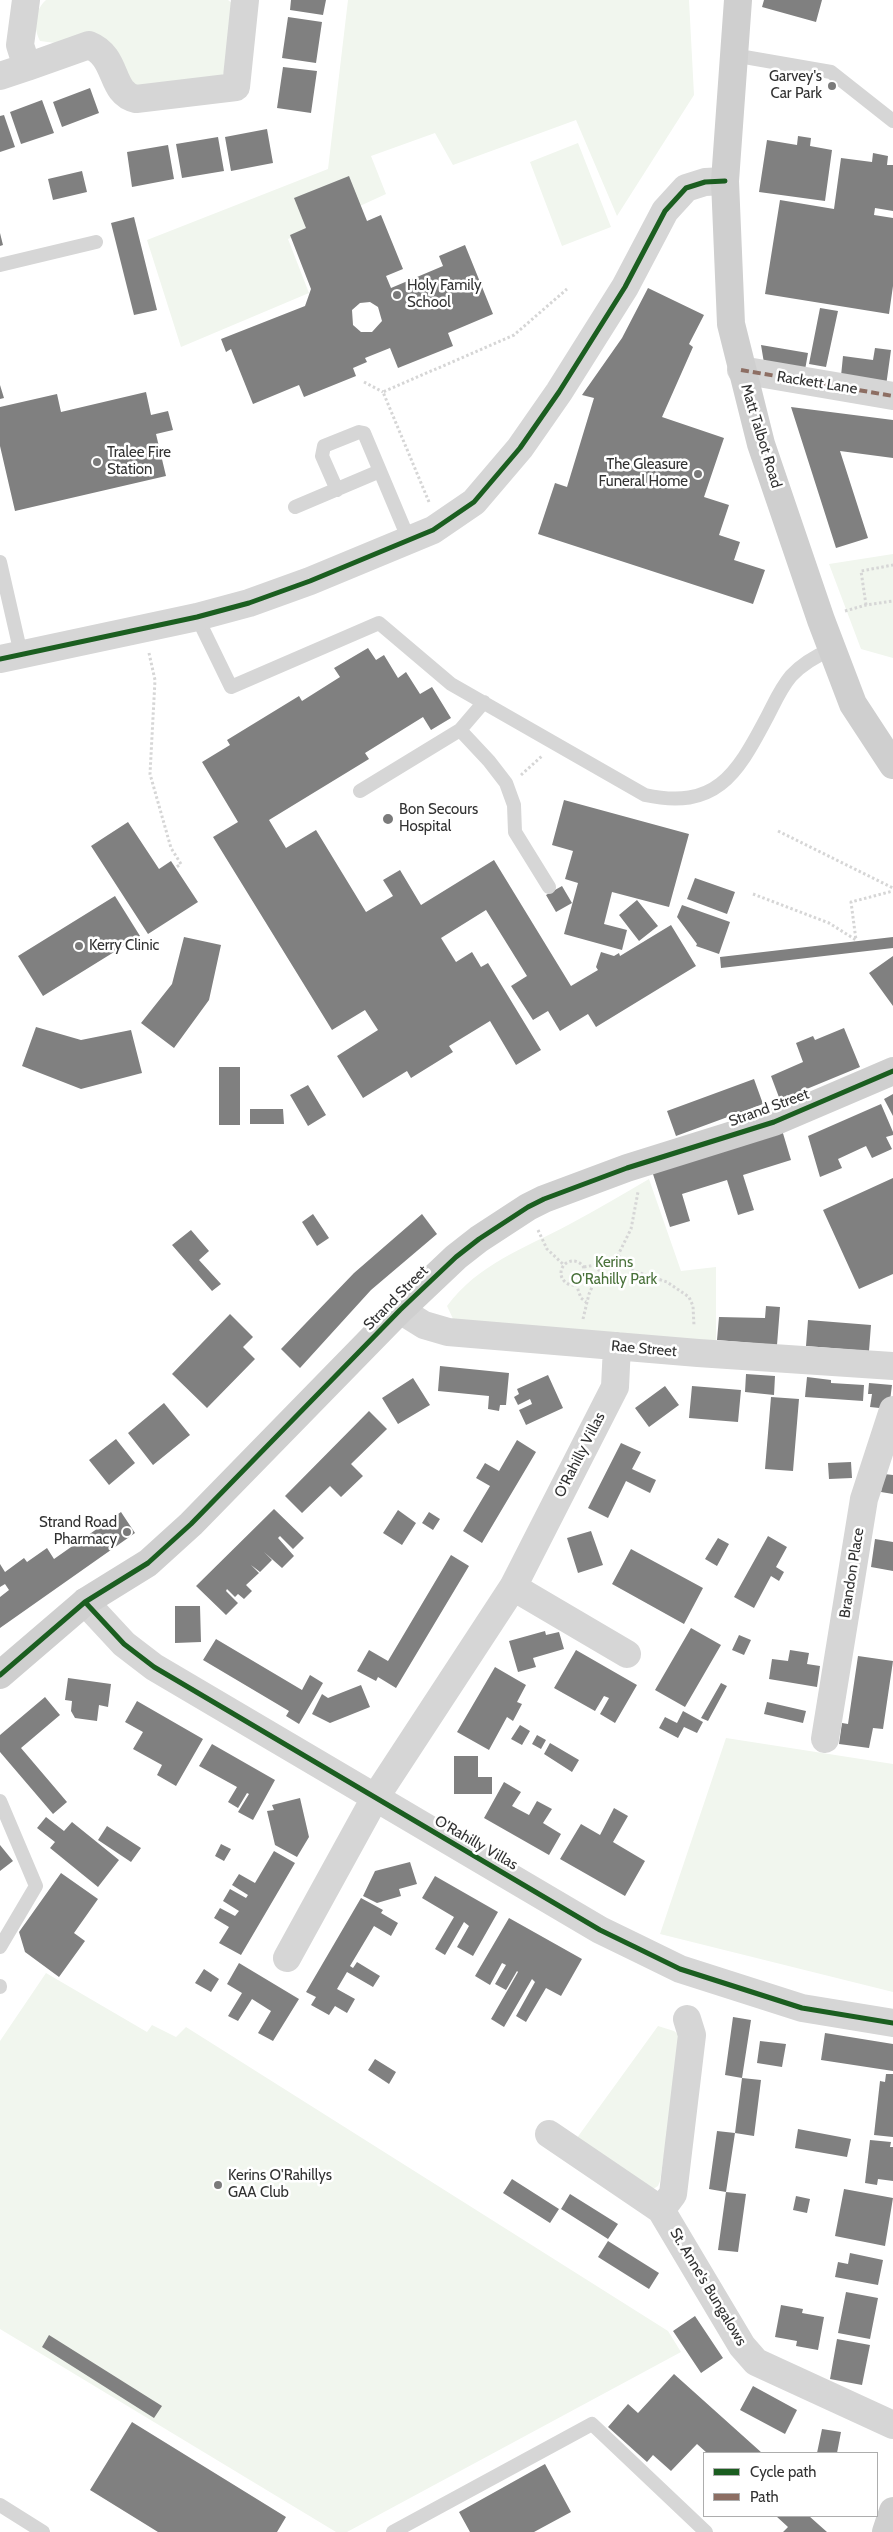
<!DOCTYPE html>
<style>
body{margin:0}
#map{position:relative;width:893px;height:2532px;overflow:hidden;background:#fff;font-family:Cabin,sans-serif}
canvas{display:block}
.legend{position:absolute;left:703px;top:2452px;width:175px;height:65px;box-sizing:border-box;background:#fff;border:1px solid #adadad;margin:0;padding:6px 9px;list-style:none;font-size:15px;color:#323232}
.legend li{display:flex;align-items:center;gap:10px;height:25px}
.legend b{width:25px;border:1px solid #adadad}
</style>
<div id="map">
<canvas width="893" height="2532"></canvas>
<ul class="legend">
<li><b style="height:6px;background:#1b5e20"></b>Cycle path</li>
<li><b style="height:6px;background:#8d6e63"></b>Path</li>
</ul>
</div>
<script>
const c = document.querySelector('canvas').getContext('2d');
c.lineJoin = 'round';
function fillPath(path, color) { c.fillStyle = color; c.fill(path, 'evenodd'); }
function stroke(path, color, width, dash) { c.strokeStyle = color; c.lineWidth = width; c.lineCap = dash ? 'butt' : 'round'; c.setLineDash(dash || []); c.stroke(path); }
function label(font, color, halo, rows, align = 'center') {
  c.font = font + ' Cabin,sans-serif'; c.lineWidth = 5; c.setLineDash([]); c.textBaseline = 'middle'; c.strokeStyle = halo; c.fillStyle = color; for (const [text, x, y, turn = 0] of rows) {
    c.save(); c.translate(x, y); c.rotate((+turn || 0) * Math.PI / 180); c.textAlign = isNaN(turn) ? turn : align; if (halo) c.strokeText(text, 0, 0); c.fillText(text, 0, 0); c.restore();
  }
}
fillPath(new Path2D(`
 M46,0H228L233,4L227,67L221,78L146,93L132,83L116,51L40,41C33,27 34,11 46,0Z
 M348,0H689L694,95L617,216L576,120L453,165L435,133L371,156L386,194L288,239L309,293L181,347L147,240L328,169Z
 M578,143L611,227L562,246L530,162Z
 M893,554V658L861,649L829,564Z
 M649,1179L681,1271L716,1267V1344L455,1323L447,1306C478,1264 525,1248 570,1224C596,1210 623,1194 649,1179Z
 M726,1738L893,1764V1992L660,1934Z
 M46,1973L147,2032L152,2025L176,2037L186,2027L668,2331L681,2352L347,2532H336L0,2329V2041Z
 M658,2026L674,2031L682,2038L660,2181L658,2186L653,2189L574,2142Z`), '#f1f6ee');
fillPath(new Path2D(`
 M291,0H326L323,15L290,10Z
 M764,0H822L816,22L762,7Z
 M288,17L322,22L316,63L282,58Z
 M283,67L317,71L311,113L277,108Z
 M90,88L99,113L62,127L53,102Z
 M42,100L54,133L21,144L10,112Z
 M4,115L15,147L0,152V116Z
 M267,129L273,163L231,171L225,137Z
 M798,136L811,138L810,146L832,150L825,201L759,192L767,140L797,145Z
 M218,137L224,171L182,178L176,144Z
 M168,145L174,179L132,187L127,152Z
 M873,153L888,156L887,165H893V211L875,208L874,215L893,218V286L889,314L765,294L780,200L834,209L841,158L872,162Z
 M82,171L87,192L53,200L48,179Z
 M349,176L367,221L381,215L403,269L386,276L391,288L443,266L439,256L465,245L493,314L448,333L453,346L398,368L390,348L365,358L367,362L353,368L356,376L304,397L299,385L253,404L231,349L226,352L221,339L305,306L311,289L290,235L306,228L294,198ZM370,302L378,307L382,321L372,332H361L353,325L352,310L360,303Z
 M134,217L157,310L134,315L111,223Z
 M0,233L3,245L0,246Z
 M648,288L704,315L689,344L693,347L662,417L724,438L704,497L729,505L719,535L740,542L734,560L765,570L753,604L538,534L555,483L567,487L594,398L582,395L622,338Z
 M820,308L838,311L826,367L809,364Z
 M761,345L808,353L805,370L764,363Z
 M875,348L891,350L886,386L841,376L843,356L873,360Z
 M0,385L4,398L0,399Z
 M146,392L151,415L168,411L173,430L156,434L166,476L15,511L0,446V407L57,394L61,412Z
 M791,407L893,420V458L840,451L868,538L836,548Z
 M368,648L376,660L384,655L398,678L406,672L420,694L432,687L451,718L431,730L423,717L365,753L369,759L269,820L286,848L316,830L366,912L393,896L383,880L400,870L421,905L494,860L571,986L598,970L596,967L601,952L614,956L619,953L620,956L671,925L696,966L596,1027L588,1014L560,1031L548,1011L533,1020L511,986L527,976L486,910L441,938L456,962L472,952L481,967L488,963L541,1050L516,1065L490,1021L449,1046L453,1052L411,1078L407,1071L363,1098L337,1056L378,1030L365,1010L332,1030L213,837L238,822L202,762L230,745L227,740L299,696L302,701L340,677L334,668Z
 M564,800L689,834L669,907L612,892L604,924L627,930L622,950L564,934L578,883L565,879L573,851L552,845Z
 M128,822L159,869L171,861L198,902L148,934L91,846Z
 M695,878L735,892L727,914L687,899Z
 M562,886L572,903L556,912L546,895Z
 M115,896L140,936L43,996L18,956Z
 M637,900L658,926L639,941L619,915Z
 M682,905L730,922L719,954L696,946L697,944L677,917Z
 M184,937L221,945L209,1000L174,1048L141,1023L172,984Z
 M893,937V948L721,968L720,957Z
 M893,956V1006L869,973Z
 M36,1027L81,1040L131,1030L142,1073L81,1089L22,1066Z
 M844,1028L860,1067L780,1100L771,1076L803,1062L796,1043L813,1036L815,1040Z
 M219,1067H240V1125H219Z
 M754,1079L763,1104L676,1136L667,1111Z
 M308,1085L326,1115L308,1126L290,1095Z
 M893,1094V1116L884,1099Z
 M881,1104L893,1132V1135L886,1137L892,1149L872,1158L866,1146L838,1159L842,1168L820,1177L808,1136Z
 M250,1109H283L284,1124H250Z
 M782,1130L791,1160L743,1175L754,1210L738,1215L727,1180L682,1194L690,1221L670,1227L652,1171Z
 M893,1178V1274L859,1289L823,1210Z
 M313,1214L329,1238L317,1246L302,1222Z
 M422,1214L437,1234L371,1290L300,1368L281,1349L354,1273Z
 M191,1230L209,1251L199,1260L221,1284L212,1291L172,1245Z
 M766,1306L780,1307L777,1345L717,1340L719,1317L765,1318Z
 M230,1314L253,1337L243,1347L255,1359L207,1408L172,1374Z
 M808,1320L871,1325L869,1351L806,1346Z
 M440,1366L509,1373L506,1405H500L499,1411L488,1409L489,1396L438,1391Z
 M746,1374L775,1376L774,1395L745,1392Z
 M548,1375L563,1408L526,1425L519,1410L532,1404L530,1399L518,1405L514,1397L519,1394L517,1389Z
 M807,1377L831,1380V1383L864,1385L863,1401L805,1397Z
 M413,1378L430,1405L398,1424L382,1398Z
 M869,1383L892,1385L889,1409L870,1407L872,1394H868Z
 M665,1386L679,1405L649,1427L635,1408Z
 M692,1386L741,1390L738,1422L689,1418Z
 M771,1397L799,1399L793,1471L765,1469Z
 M164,1403L190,1435L153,1465L128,1433Z
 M369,1411L387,1429L351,1464L363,1476L341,1497L330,1486L302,1513L285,1496Z
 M116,1439L135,1463L109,1485L89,1460Z
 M517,1440L536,1452L482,1543L463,1531L490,1486L476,1478L485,1463L499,1471Z
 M621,1443L641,1452L632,1469L656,1480L650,1493L626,1481L608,1518L588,1508Z
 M851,1462L852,1478L829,1479L828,1463Z
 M884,1474L893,1475V1494L881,1492Z
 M274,1509L304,1538L293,1549L280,1536L278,1538L294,1556L282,1568L264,1552L272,1560L260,1572L251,1565L259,1573L246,1585L252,1591L244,1599L238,1594L235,1597L227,1589L226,1591L238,1603L226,1615L196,1586Z
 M398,1510L416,1523L402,1545L383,1533Z
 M121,1512L135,1533L0,1628V1597L9,1590L5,1584L0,1587V1564L5,1572L24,1558L27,1562L47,1548L54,1559Z
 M429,1512L440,1519L433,1530L422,1523Z
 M591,1531L603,1565L578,1573L567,1538Z
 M768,1536L787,1547L776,1567L784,1572L779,1581L771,1576L754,1608L734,1597Z
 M718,1538L729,1544L717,1566L705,1559Z
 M875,1539L893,1542V1571L871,1567Z
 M631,1549L703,1588L684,1624L612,1584Z
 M451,1555L469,1566L396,1688L378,1677L376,1681L357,1671L369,1650L388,1661Z
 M175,1606H200L201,1642L175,1643Z
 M691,1628L721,1645L685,1707L655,1690Z
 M545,1631L546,1635L559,1632L564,1649L533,1658L536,1667L518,1672L509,1641Z
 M739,1635L751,1640L744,1655L732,1650Z
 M216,1639L302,1690L310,1675L323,1683L299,1724L286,1716L289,1711L203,1660Z
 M576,1650L637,1685L615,1723L600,1714L609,1698L604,1696L595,1711L554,1688Z
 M790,1650L809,1653L807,1664L820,1666L817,1687L769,1679L772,1659L788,1661Z
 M858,1656L893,1661L883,1729L873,1728L869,1748L839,1744L842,1723L848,1724Z
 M495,1667L526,1685L517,1702L522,1704L513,1721L507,1717L489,1750L457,1732Z
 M68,1678L111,1684L108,1707L99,1705L97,1721L75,1718L71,1711L72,1701L65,1700Z
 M721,1683L727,1686L708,1721L701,1718Z
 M361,1685L370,1707L330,1723L312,1714L322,1694L328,1698Z
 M45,1697L60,1715L21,1748L67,1802L53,1814L0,1752V1735Z
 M137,1701L203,1739L176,1786L157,1775L162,1765L133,1749L143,1732L125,1722Z
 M767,1702L806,1711L803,1723L764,1714Z
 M683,1711L703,1722L697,1733L684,1727L678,1738L659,1728L665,1717L677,1723Z
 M520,1725L530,1731L522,1745L511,1739Z
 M537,1735L546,1740L541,1749L532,1744Z
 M550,1743L579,1760L572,1772L544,1754Z
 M212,1744L275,1780L253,1820L238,1812L249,1794L247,1793L238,1808L228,1802L237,1787L199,1766Z
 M454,1756H478V1777H492V1794H454Z
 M504,1782L521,1792L512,1806L529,1815L537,1801L552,1809L543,1823L561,1834L549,1855L484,1818Z
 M300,1798L309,1837L297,1857L275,1845L267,1811L274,1810L272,1805Z
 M614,1808L628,1816L613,1842L645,1861L625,1896L560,1859L581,1824L600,1835Z
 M46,1817L64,1831L72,1822L119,1860L98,1887L50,1848L55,1842L37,1828Z
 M107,1826L141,1848L131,1862L98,1840Z
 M221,1844L231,1849L224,1861L215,1856Z
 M0,1845L13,1861L0,1871Z
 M274,1851L295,1863L241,1955L219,1943L229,1927L214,1918L220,1908L235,1916L239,1911L223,1901L230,1889L246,1898L248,1895L232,1885L239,1874L255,1883Z
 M410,1862L417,1884L399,1889L401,1896L377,1903L363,1896L375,1871Z
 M61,1873L98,1899L74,1933L85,1941L59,1977L25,1952L19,1932Z
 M435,1876L498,1912L473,1956L457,1947L469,1926L464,1922L445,1955L435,1949L454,1917L422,1898Z
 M361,1898L383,1910L381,1913L398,1923L391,1936L374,1926L350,1966L353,1968L357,1962L380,1976L373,1987L347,1972L337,1989L355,1999L347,2013L335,2006L329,2015L311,2005L316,1997L306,1992Z
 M509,1918L582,1959L561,1996L546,1988L526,2022L516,2016L535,1982L532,1979L504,2027L491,2019L518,1972L517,1971L506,1990L495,1984L506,1965L502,1963L490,1985L475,1976Z
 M239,1963L299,1999L273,2041L258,2033L271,2011L252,1999L238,2021L228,2016L242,1993L227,1984Z
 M204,1969L219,1979L211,1992L195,1983Z
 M733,2017L751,2020L742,2078L761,2080L754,2136L735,2133L742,2078L725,2075Z
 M825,2033L893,2044V2071L821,2060Z
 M760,2041L786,2044L782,2067L757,2063Z
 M375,2059L396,2072L389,2084L368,2070Z
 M886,2074H893V2137L874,2135L880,2081L885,2082Z
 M798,2129L851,2139L847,2157L795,2148Z
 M717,2131L735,2133L726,2192L709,2189Z
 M870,2140L891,2142L890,2147H893V2181L878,2179L877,2185L865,2183Z
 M512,2179L559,2209L550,2223L503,2193Z
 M844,2189L893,2198L885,2246L835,2236Z
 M726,2192L746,2194L738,2252L718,2250Z
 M570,2194L618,2224L608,2239L561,2209Z
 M796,2196L810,2199L807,2213L793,2210Z
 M608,2241L659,2273L649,2289L598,2257Z
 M850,2253L883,2260L878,2285L835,2277L838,2262L848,2264Z
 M846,2292L878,2298L870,2339L838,2333Z
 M781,2305L803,2309L802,2313L824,2317L818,2350L796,2346L797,2341L775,2337Z
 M695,2316L723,2358L701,2373L673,2331Z
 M49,2335L162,2406L154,2418L42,2347Z
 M837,2339L870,2345L862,2385L830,2379Z
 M674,2374L762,2453H707L697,2444L671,2471L653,2455L647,2462L608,2427L628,2404L638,2413Z
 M753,2386L797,2410L785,2434L740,2410Z
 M132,2422L286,2517L277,2532H158L90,2490Z
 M822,2429L841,2432L837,2453H817Z
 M545,2464L571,2512L534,2532H470L459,2512Z
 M776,2516H809L827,2532H783L788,2527Z`), '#808080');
stroke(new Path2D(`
 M364,382L383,392
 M429,502L383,392L514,335L567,289
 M866,605L861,571L893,565
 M845,611L866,605L893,601
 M149,653L155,680L150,774L171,848L181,864L175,868
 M521,775L542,756
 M778,831L893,888
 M753,894L829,923L856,940L851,902L893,891
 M538,1230L547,1249L564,1265
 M618,1255L631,1270L667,1282L689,1297L693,1306L694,1326
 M561 1273a12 12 0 1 1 24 0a12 12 0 1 1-24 0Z
 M584,1267L595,1265L600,1268
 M576,1284L581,1298L586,1302
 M583,1319L589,1294L600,1268L618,1255L631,1229L638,1192`), '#d6d6d6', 3, [2.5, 2.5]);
stroke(new Path2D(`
 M733,55L831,72L893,121
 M0,265L96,242
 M337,490L322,456L324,446L359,432L364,433L409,540
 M295,507L380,471
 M0,562L21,654
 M197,617L231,687L379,623L451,684L645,795C715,810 736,776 766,719C774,704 780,689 791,676C802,664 818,655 832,649
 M460,730L489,761L506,783L514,805L515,832L549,887
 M360,791L460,730L484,702
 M0,1801L36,1886L0,1947
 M0,1986V1987
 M0,2505L43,2532
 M393,2532L592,2424L706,2532`), '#d6d6d6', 14);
stroke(new Path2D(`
 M26,0L20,45L27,67L89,45C119,57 109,93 136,99L236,87L245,0
 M0,76L27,67
 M741,370L893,396
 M0,659L197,617L249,603L310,581L433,530L474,502L520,448L559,392L625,287L665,211L686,188L705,182L725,181
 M400,1310L424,1325L448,1332L698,1353L893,1366
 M513,1587L627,1654
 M85,1602L124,1644L154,1667L600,1930L635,1947L680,1969L802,2008L893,2023
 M825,1739L864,1499L893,1410
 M287,1958L375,1798L513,1587L615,1387L617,1346
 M549,2134L661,2210L742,2346L756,2362L893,2425
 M661,2210L673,2194L692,2035L687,2019`), '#d6d6d6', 28);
stroke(new Path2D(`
 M738,0L725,181L731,324L761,444L821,620L853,704L893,765
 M0,1675L85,1602L148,1563L191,1524L400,1310L456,1257L479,1239L528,1207L544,1199L627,1168L774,1122L893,1071
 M886,2532L893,2511`), '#cfcfcf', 28);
stroke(new Path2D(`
 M741,370L893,396`), '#8d6e63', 4, [8, 4]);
stroke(new Path2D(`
 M0,659L197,617L249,603L310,581L433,530L474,502L520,448L559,392L625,287L665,211L686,188L705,182L725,181
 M85,1602L124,1644L154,1667L600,1930L635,1947L680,1969L802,2008L893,2023
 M0,1675L85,1602L148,1563L191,1524L400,1310L456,1257L479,1239L528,1207L544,1199L627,1168L774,1122L893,1071`), '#1b5e20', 5);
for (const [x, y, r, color] of [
 [832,86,5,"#7a7a7a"],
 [397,295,5,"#7a7a7a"],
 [97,462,5,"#7a7a7a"],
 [698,474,5,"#7a7a7a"],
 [388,819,6,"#7a7a7a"],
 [79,946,5,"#7a7a7a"],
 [127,1532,5,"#7a7a7a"],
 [218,2185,5,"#7a7a7a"]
]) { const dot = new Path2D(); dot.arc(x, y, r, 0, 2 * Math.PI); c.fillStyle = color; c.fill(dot); stroke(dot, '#fff', 2); }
label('15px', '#323232', '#fff', [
 ["Garvey's",822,77,"right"],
 ["Car Park",822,94,"right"],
 ["Holy Family",407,286],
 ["School",407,303],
 ["Tralee Fire",107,453],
 ["Station",107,470],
 ["The Gleasure",688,465,"right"],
 ["Funeral Home",688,482,"right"],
 ["Bon Secours",399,810],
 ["Hospital",399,827],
 ["Kerry Clinic",89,946],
 ["Strand Road",117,1523,"right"],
 ["Pharmacy",117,1540,"right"],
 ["Kerins O'Rahillys",228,2176],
 ["GAA Club",228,2193]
], 'left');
label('15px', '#323232', '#fff', [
 ["Rackett Lane",817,383,9],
 ["Matt Talbot Road",761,436,73],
 ["Strand Street",769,1108,-20],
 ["Strand Street",396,1298,-45],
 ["Rae Street",644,1349,5],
 ["O'Rahilly Villas",580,1455,-63],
 ["Brandon Place",852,1573,-81],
 ["O'Rahilly Villas",476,1843,30],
 ["St. Anne's Bungalows",708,2287,59]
]);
label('15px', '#4a723b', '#fff', [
 ["Kerins",614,1263],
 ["O'Rahilly Park",614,1280]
]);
</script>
